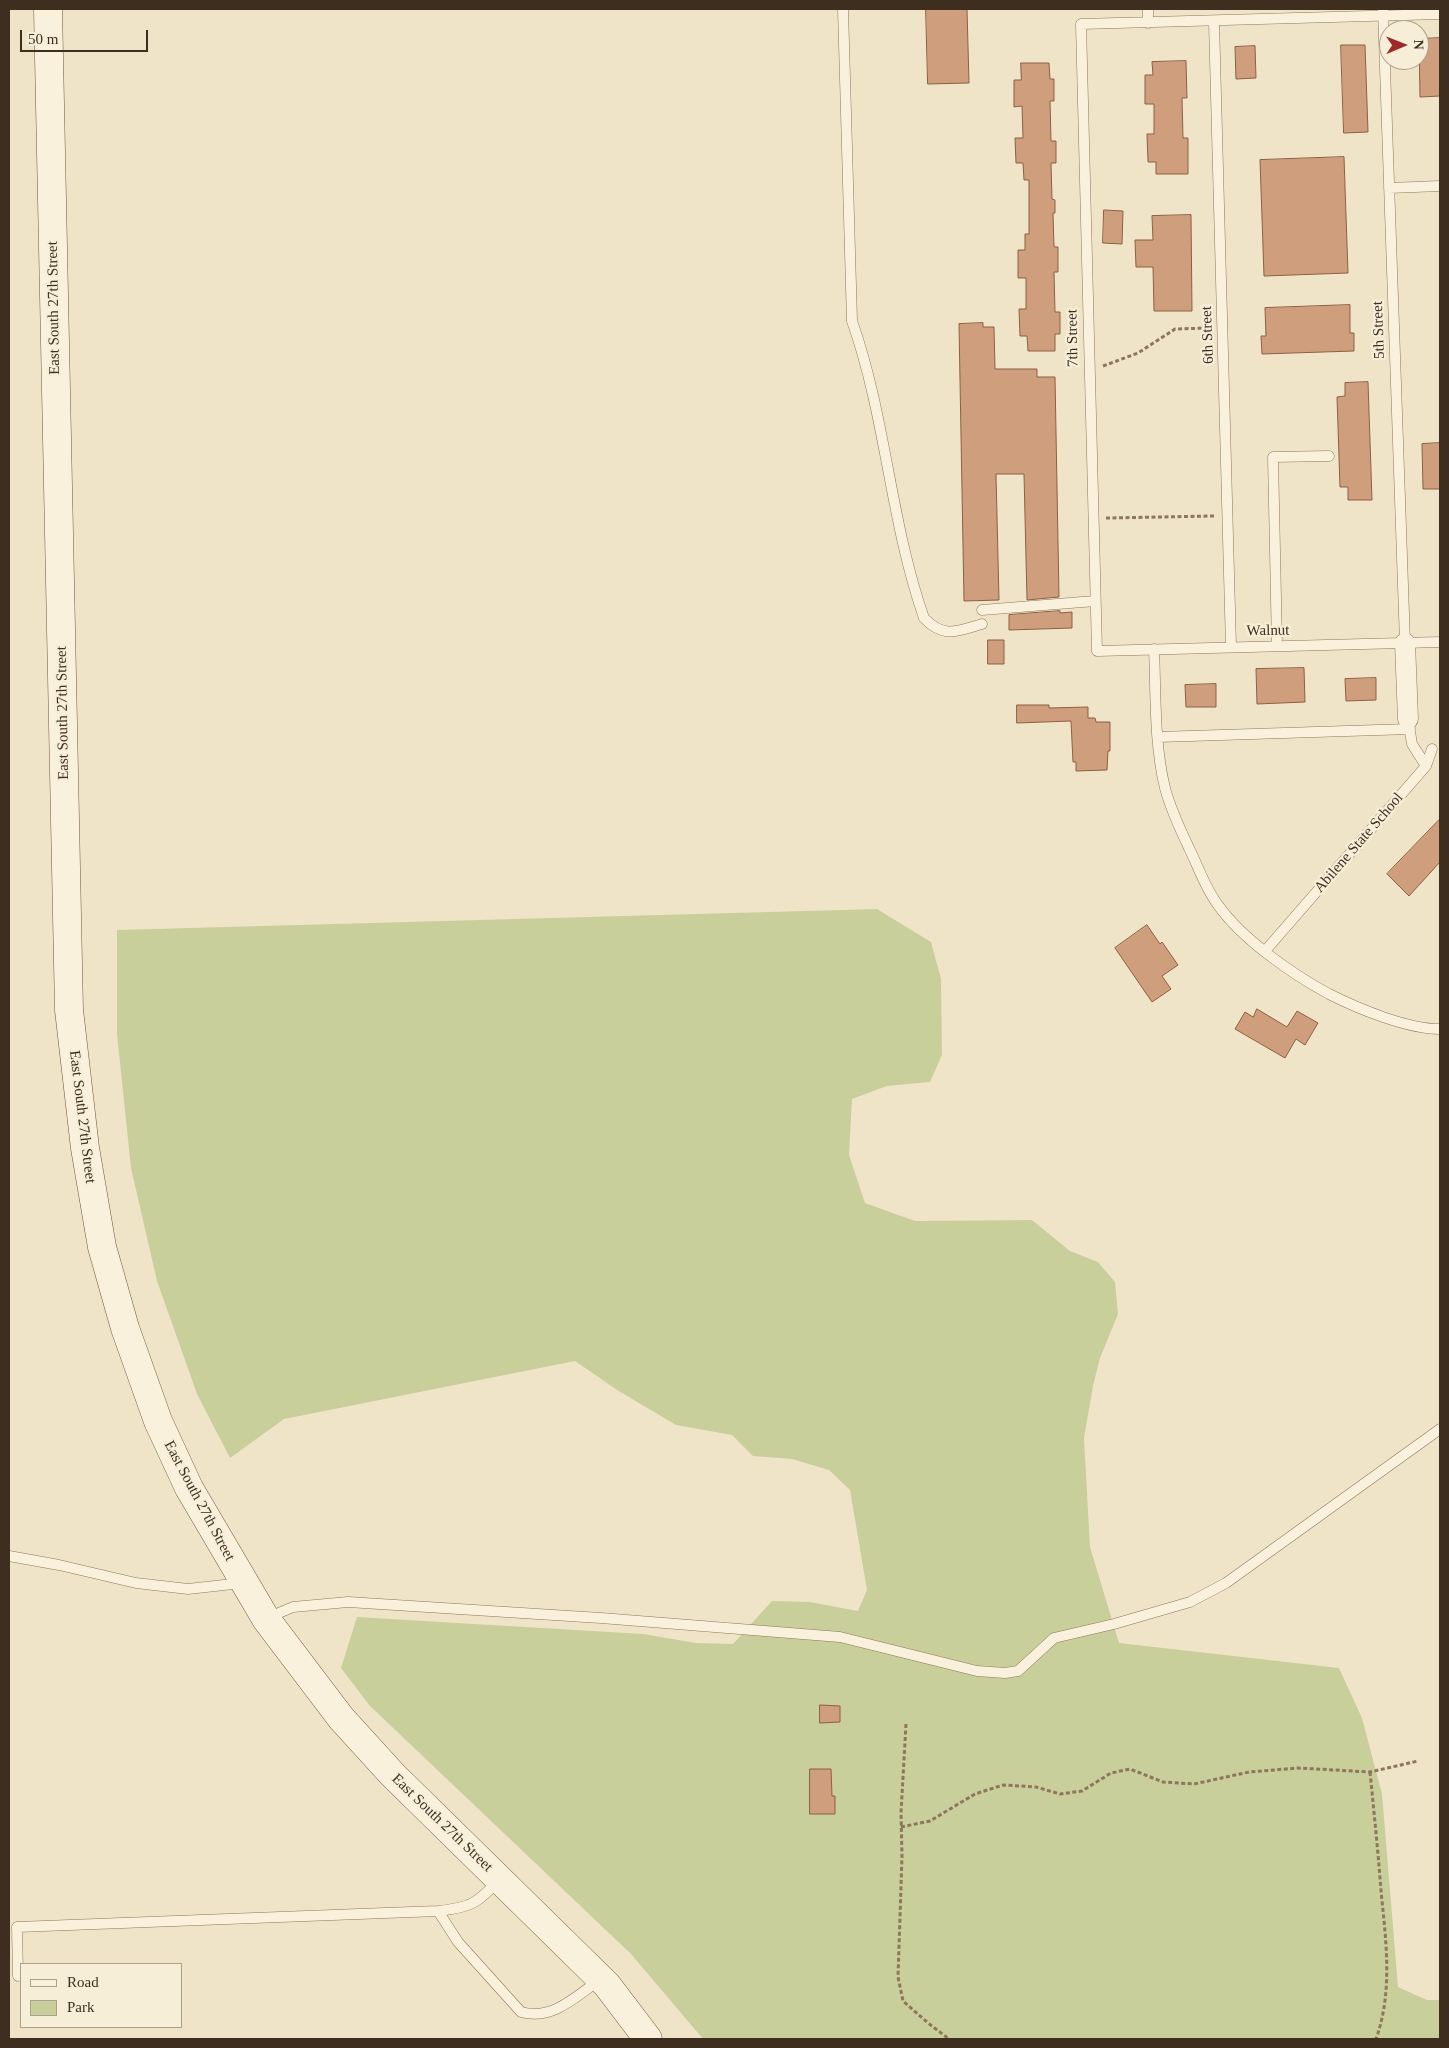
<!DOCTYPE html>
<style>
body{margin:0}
#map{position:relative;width:1449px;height:2048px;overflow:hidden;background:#f0e4c8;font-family:"Times New Roman",serif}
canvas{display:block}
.frame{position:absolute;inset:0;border:10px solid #3d2e20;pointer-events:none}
.legend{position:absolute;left:20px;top:1963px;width:162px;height:65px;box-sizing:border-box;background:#f7eed8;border:1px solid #ada18e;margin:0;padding:6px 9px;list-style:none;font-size:15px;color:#3d2e20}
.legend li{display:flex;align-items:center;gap:10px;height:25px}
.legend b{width:25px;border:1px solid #ada18e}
.north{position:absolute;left:1379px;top:20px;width:50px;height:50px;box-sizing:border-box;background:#f7eed8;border:1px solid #ada18e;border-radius:50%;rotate:89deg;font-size:14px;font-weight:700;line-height:20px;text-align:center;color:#3d2e20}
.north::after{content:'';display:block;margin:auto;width:18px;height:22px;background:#9e2a2b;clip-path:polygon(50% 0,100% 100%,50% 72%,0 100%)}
.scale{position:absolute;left:20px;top:30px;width:128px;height:22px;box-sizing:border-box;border:2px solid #3d2e20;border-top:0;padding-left:6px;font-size:15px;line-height:18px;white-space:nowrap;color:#3d2e20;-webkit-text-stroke:4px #f7eed8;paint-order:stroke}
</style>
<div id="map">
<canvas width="1449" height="2048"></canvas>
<div class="frame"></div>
<ul class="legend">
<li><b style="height:6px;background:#faf1dc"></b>Road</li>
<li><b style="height:14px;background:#c9cf9b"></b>Park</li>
</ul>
<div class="north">N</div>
<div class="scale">50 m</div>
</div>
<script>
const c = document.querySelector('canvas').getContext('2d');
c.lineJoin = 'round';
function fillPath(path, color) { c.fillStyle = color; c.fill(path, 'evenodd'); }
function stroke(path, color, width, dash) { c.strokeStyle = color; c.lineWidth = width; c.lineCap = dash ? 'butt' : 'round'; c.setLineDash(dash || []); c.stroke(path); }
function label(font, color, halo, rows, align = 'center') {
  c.font = font + ' "Times New Roman",serif'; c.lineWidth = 4.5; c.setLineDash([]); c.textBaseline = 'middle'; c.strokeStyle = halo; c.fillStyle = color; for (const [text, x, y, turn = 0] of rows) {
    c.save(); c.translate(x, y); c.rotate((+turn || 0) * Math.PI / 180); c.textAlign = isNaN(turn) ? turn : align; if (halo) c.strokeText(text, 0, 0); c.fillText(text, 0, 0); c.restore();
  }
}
fillPath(new Path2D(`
 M877,909L931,942L941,979L942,1055L930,1082L887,1086L852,1099L849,1155L865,1203L915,1221L1032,1220L1070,1251L1098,1262L1115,1282L1118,1314L1100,1358L1093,1386L1084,1438L1090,1547L1119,1643L1339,1668L1362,1718L1382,1794L1398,1987L1427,2000H1440V2039H703L631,1954L370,1706L341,1668L357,1617L643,1634L696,1643L733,1644L772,1601L810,1602L858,1611L867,1590L850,1490L829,1470L792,1459L753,1456L732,1435L676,1425L617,1390L575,1361L284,1419L230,1458L197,1394L157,1281L131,1168L117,1034V930Z`), '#c9cf9b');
const building = new Path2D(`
 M926,9H967L969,83L928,84Z
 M1440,38V96L1420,97L1419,39Z
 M1341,45H1365L1368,132L1344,133Z
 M1255,46L1256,78L1236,79L1235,47Z
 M1186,61L1187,98H1182L1183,138H1188V174H1156V162H1148L1147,134H1154V104H1145V75H1153L1152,62Z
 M1021,63H1049L1050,79H1054V101H1050L1051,141H1056V163H1051L1052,199L1055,200V213H1053L1054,247H1058V272H1054L1055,312H1060V334H1055V351H1028L1027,336H1020L1019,309H1026V278H1018V250H1025V234H1029V180H1024L1023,163H1016L1015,138H1023L1022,106L1014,107V80H1021Z
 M1344,157L1348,273L1264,276L1260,160Z
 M1104,210L1123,211L1122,244L1103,243Z
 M1191,215L1192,311H1154L1153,267H1136L1135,240H1153L1152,216Z
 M1350,305V333H1354V351L1262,354L1261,336H1266L1265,308Z
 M983,323V327H994L995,369H1037V377H1055L1059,597L1027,600L1024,474H996L999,600L964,601L959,324Z
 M1368,382L1372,500H1348V487H1340L1337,397L1345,396V383Z
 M1440,443V489H1423L1422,444Z
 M1060,611V613L1072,612V628L1009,630V615Z
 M988,640H1004V664H988Z
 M1304,668L1305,702L1257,704L1256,669Z
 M1376,678V700L1346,701L1345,679Z
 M1216,684V707H1186L1185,685Z
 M1017,705H1049V708L1088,707V718H1095L1096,722H1110V751H1108L1107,770L1076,771V762H1073L1071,721L1017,723Z
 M1440,819V862L1409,896L1387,874Z
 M1147,925L1160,944L1162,942L1178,965L1162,976L1171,989L1152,1002L1115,948Z
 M1257,1009L1287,1027L1297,1011L1318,1023L1305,1045L1296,1039L1285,1058L1235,1029L1245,1012L1253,1017Z
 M820,1705L840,1706V1722L820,1723Z
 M810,1769H831L832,1796H835V1814H810Z`);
fillPath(building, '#cf9f7d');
stroke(building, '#8d5f41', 1);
const lane = new Path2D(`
 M843,9L852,321C886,417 890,521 924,618C944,639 957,631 982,624
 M1148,9V23
 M1383,10L1405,643
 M1440,14L1081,24L1097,651L1440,642
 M1214,22L1231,647
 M1389,188L1440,186
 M982,610L1095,601
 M1277,646L1273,457L1329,456
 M1154,649C1156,694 1154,743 1165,788C1170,808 1180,829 1189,848C1198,866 1205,888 1218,905C1242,939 1292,974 1329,994C1359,1009 1407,1029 1440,1029
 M1158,737L1410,729
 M1426,766L1432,749
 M1265,951L1426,766L1412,744L1408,719
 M9,1556L59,1565L136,1583L188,1589L242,1583
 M267,1618L293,1607L348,1602L601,1618L840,1637L977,1671L1005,1673L1018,1671L1054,1638L1114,1624L1190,1602L1226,1583L1440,1429
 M438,1911L458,1942L521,2012C553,2021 576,1996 601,1979
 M18,1976L17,1927L438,1911C472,1907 476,1904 499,1880`);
const street = new Path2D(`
 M1405,643L1408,719`);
const secondary = new Path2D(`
 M48,9L69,1010L85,1148L102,1247L125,1328L158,1421L189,1488L266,1619L341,1718L392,1774L607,1985L648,2039`);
stroke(lane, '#8d765c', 11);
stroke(street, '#8d765c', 21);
stroke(secondary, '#6f573f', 29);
stroke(new Path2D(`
 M1103,366L1138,353L1175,329L1210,328
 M1106,518L1214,516
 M906,1724L901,1813L902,1856L898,1977L903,2001L928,2023L949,2039
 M1370,1772C1374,1812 1378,1851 1381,1891C1386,1940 1393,1992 1376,2039
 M901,1827L930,1821L975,1794L1003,1785L1036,1787L1060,1794L1082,1791L1111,1773L1130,1769L1163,1782L1194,1784L1249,1772L1298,1768L1370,1772L1418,1761`), '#8d765c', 3, [4, 2.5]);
stroke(lane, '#faf1dc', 10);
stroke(street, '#faf1dc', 20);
stroke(secondary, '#faf1dc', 28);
label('15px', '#3d2e20', '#f7eed8', [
 ["East South 27th Street",54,308,-91],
 ["5th Street",1379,330,-92],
 ["6th Street",1208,335,-92],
 ["7th Street",1073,338,-91],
 ["Walnut",1268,631,-1],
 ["East South 27th Street",63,713,-91],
 ["Abilene State School",1359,843,-49],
 ["East South 27th Street",82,1117,83],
 ["East South 27th Street",199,1501,62],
 ["East South 27th Street",442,1823,44]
]);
</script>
